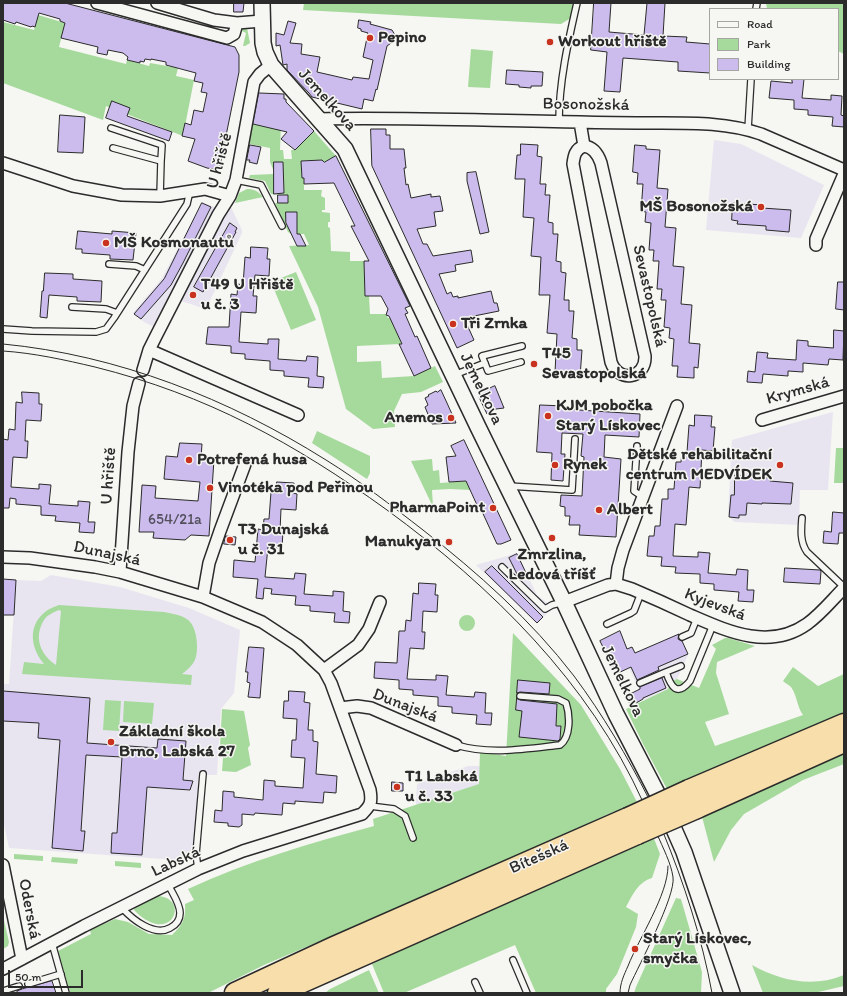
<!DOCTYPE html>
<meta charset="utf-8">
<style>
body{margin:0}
#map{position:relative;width:847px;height:996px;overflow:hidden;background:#f6f6f2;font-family:Itim,sans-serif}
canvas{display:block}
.frame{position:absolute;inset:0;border:4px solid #2b2b2b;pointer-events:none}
.legend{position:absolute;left:709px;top:8px;width:130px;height:72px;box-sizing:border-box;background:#f6f6f2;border:1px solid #a5a5a2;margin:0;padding:5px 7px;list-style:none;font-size:12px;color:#2b2b2b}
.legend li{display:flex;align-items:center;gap:8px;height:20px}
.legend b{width:20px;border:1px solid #a5a5a2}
.scale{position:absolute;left:8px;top:970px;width:75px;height:18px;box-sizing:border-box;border:2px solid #2b2b2b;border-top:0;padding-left:5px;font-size:12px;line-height:14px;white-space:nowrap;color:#2b2b2b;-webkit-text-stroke:3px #f6f6f2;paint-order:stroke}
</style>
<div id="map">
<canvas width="847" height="996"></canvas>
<div class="frame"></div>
<ul class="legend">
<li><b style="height:5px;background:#f6f6f2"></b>Road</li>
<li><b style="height:11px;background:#a6da9c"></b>Park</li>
<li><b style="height:11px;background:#ccbced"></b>Building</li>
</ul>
<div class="scale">50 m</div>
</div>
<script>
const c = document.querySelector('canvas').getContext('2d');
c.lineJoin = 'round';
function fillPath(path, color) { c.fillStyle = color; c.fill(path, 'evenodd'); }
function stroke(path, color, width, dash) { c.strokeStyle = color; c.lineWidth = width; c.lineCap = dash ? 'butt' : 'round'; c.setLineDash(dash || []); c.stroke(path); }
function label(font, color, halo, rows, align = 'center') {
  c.font = font + ' Itim,sans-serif'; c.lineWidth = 3; c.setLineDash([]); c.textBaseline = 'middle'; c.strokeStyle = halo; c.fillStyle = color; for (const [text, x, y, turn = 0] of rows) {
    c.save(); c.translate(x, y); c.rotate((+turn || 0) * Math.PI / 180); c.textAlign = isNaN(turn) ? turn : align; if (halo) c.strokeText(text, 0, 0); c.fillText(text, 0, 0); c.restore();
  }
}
fillPath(new Path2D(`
 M714,140L741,144L824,185L801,238L706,230Z
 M202,202L217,208L156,328L144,322L133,313L162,278Z
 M230,205L242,230V233L208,305L206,307L203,308L181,301Z
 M833,412L828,490H800L799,525L735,522L732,520L728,514L732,440Z
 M517,553L537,595L547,603L551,602L553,608L537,623L476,565Z
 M51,575L120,587L189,608L240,630L234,693L221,709L217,775H199L194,851L176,860L9,848L3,820V684H9L16,580L41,581Z
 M684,645L688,655L677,679L666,684L668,689L644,700L629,668Z
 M468,766H480V784L416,805L417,784Z`), '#e9e5f0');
fillPath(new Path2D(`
 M304,3H574L571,18L561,24L303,10Z
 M766,3H844V54L838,51V9H767Z
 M38,15L65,23L59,47L126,64L127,60L149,66L150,63L178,68L176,76L194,80L183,136L106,106L103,120L3,83V22L34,30Z
 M242,28H247L250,43L245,46H243L246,33L240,30Z
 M471,49L493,51L490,88L468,87Z
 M253,124L270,128L281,124L280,150H283L284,159H292L291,150H295L314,131L336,156L324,162L322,160L301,161L302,178H304V190H322L321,196L325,198V210H322V212L330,213V222H328V227L330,228L331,251L350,252V261H364V275L375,276L369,296L370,314H386L388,318H396L403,342L400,344L357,346V362L381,361L382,378L414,376L435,366L443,382L421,392L402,394L394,411L395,427L373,429L346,409L318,307L289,246L309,245L304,234H291L288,232L275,203H288V195L271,194L265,181L249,178L250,175L274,174L284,193V174H275L270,162V148L249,144Z
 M247,189C254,189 258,191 263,197L235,203L239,193Z
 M296,272L316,320L291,330L271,282Z
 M317,431L370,456V473L367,479L312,443Z
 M836,448H844V483H834Z
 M432,459L433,471L439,470L440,483L468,481L471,490L450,489L432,490L433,507L411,461Z
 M59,605L164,612C173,614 185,615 191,623C197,631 199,650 195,660C192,666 187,670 182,674L192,675L191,685L22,674L24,662L44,664C31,649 27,626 45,612C48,609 54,607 59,605ZM59,610L61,611L56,665C41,655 33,638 44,620C47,615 54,612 59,610Z
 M459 623a8 8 0 1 1 16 0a8 8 0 1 1-16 0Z
 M513,633L581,705L620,769L638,804L624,810L613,812L456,883L264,965L208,993H70L58,951L91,934L90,930L115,919L128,922L149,934L172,935C183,924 186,919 185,904L194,900L188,889C248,861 311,843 374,826L373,819L479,784L480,752L506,756Z
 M725,638H728L755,646L717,662L716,673L729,714L705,722L715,746L803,715C797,707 797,695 791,687C789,685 785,683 783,681L793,667L818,686L844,674V714L667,789L643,744L626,709L668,689L670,682L677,679L699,688L716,649L712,645Z
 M105,700L121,701L119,731L103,730Z
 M124,701L154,703L152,724L123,722Z
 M222,709L244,711L250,745L248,748L251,765L236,772L222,771L224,746H220Z
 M844,749V764L803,780L744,814L731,830L714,862L701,813Z
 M653,836L660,854L652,878C638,882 633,894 626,907L638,914L636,927L617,974L606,989V993H536L515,945L404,993H384L372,964L471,917Z
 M14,854L43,856V861L14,859Z
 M52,857L78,859L77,864L51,862Z
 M115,861L141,863V868L115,866Z
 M156,896C192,896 172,949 134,910L135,907Z
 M676,898L681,899L702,972L701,993H634L636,987Z
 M3,916L9,942L8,946L3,949Z
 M752,965C781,981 813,988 844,975V986L814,993H763Z
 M369,970L379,993H325L330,989Z`), '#a6da9c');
const building = new Path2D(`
 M3,3H65L235,47L239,55V72L219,170L207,168L188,161L195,139L182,136L185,123L191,125L194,110L203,112L207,93L201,92L203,83L194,81L196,73L166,65V62L151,59V60L145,59L144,62L140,61V63L127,60L128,57L123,53L108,50L107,55L97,53L98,47L61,38L65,23L60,21V19L39,13L35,27L32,26L31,27L16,22L15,24L3,20Z
 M234,3H244L243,12H234Z
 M594,3H611L609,32L644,35L647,3H665L663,36L687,37L686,42L710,44V73L678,71V62L623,58L620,92L604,91L607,52L591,50Z
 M359,20L371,22L370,24L392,30L395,35L394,41L387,46L377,90L376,89L373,101L364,99L362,109L312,97L309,93L287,70V64L283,65L280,45L276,46V33L284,35L288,21L296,23L290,43L302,44L301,54L320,57L317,72L352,80L353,77L369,79L373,60L363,57L368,33L361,31V29L358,28Z
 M507,70L543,72L542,86H531V88L519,87V85L506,84Z
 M792,79H804L802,98L831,100V95L842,96L841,115L844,116V127L832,126L833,117L808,115V110L794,109V100L769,98L771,81L792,83Z
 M259,93L284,94V99H286V102L314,131L295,150L281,139L287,132L253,124Z
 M112,101L130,108L127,116L172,132L169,141L106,118Z
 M60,115L85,117L83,153L58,152Z
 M371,129H386V135H390V149H404L406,168H404L406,185L408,184L411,198L431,194V197L440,196L443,211L434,212L436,226L417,229L423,244H427L433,256L471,250L473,262L455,265L456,271L439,274L447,294L451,292L453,297L458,296V298L491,291L494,303H497L499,311L464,318L474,340L457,348L372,166Z
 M521,144L538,145L537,156L542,157L540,184H546L545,195H550L548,222L553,223V234H558L556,261L561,262V272L566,273L564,300H569V311H574L572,338L577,339V350H582L580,377H569V373L555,372L557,334L547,333L550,295H539L541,257L531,256L534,218L523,217L525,179H515L517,155H520Z
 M250,145L261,147L257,164L249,162L250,160H247Z
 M635,145L646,146V149L660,150L657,188L668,189L665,227L676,228L673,266L684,267L681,304L692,305L689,343L700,344L698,368L694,367V378L677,377L678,366H672L674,339L669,338L670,328L664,327L666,300H661L662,289H657L659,261H653L654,250H649L651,223L645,222L646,212L641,211L643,184H637L638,173L633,172Z
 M336,156L410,306L405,308L408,313L405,314L415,337L417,336L431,368L414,376L399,344H402L389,316L386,315L388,309L381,296H365L364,261H369L351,226H355L334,183L304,184V178H302L301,161L322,160L324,162Z
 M274,162H283L284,193L274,194Z
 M476,172L489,232L480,234L467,181V173Z
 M278,195H288V203H278Z
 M202,203L211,207L183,263L171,285L141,319L134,314L164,279Z
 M733,203L762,205V208L791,210L789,232L766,230V226L737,224L738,221L732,220Z
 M286,212H297V234H300L306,246H297L286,223Z
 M230,223L237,228L235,232H236L203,292L194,287Z
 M78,231L112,234V231L136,233L133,260L110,259V255L82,253V249H76Z
 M251,247L268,248L267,259H270L269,276L255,275L253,296H257L256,313L241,312L239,342L268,344V339H279L278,359L306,361L307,356L318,357L317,376L324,377L323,388L308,387L309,378L284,376V371L270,370V361L245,359V354L231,353V346L206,344L208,327H229L231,294L237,295L238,284L243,285L245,257L250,258Z
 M45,273L73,274V279L102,281L101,302L77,301V297L49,295L47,318L40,317L42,291H43Z
 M838,282H844V310L836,309Z
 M834,330L844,331L843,360L829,359L828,365L803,363V372L788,371V376L763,374L762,383L747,382L748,371L755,372L757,352L768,353L767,358L796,360L797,340L808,341V346L833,348Z
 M495,386L504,408L496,409L487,414L479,397L481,396L480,393Z
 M441,390L447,403L456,423L432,424L425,407L428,405L425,398L429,396L428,395L436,391L437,392Z
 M22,392L39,393V404H42L41,421L26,420L25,441H28L27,458L13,457L11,487L39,489V484L51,485L49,504L78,506V501L90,502L88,522H95L94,533L79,532L80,523L55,521L56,516L41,515V506L16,504V499L10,498L9,508H3V439L8,440L9,429L15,430L16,402L22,403Z
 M540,405L564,406V409L640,414L639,437L605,435L604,457L621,459L616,537L579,535L580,525H569L570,516H565V507L560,506L561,495L582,496L584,457L581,456L583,434L562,433L561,454H565L563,481L551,480L552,453L537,452Z
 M695,415L712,416L711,427H715L713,451L702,450L700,488L689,487L686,525L675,524L673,556L698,557V552L710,553L708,573L736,575L737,569L748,570L747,590H754L753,602L738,601L739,592L714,590V584L700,583V574L675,573L676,567L661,566L662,557L647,556L649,536H654L655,526H660L662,499H668V489H674L676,462H681L682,452H687L689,425L694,426Z
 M464,440L511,540L501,544H497L479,505H477L466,481L449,482L446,457L456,456L451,446Z
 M180,443L202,444L201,458L214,459L209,536L191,535L185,540L153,538L154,532H139L142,485L156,486L155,498L198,501L200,482L164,479L166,456L177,457Z
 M735,475L770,478V481L793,483L791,504L762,503V504L747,503L746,515H739V518L729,517L731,495H734Z
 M277,482L294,483L293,493L297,494L296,510L281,509L280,531H283L282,548L268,547L265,577L294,579L295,573L306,574L304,594L333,596V591L344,592L343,611L350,612L349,623L334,622L335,613L310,611V606L295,605L296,596L271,594L272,589L264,588L263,599L256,598L258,579L233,577L234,560L255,562L258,529L263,530L264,519H269L271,492L276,493Z
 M833,512L844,513V533H839L838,544L823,543L824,531L831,532Z
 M226,536L236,537L235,545L224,544Z
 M517,554L527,575L519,578L509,558Z
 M492,566L543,617L537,623L485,572Z
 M785,568L820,570L821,571L820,584L784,582Z
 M3,579L16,580L14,615H3Z
 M419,583L436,584L435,595H438L437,612L423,611L422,632H425L424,649L410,648L407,679L436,680V675L448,676L446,695L474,697L475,692L486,693L485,713H492L491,725L476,724L477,715L452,713V707L438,706V697L413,695V690L399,689V680L374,678L375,662L397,663L399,631H405L406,620L411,621L413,593L418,594Z
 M620,631L627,649L632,647L635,653L679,634L678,639L682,641L688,654L658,667L659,670L637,680L631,667L616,674L600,641Z
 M249,647L264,648L260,698L248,697L250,683L247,682L248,672H246Z
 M662,678L666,688L643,698V699L631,706L626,696L640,689V687Z
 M518,680L550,683L549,694L520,692L517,693Z
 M3,691L90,698L87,743L157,748L158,739L186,741L183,780L193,781L190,790L147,787L142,855L111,853L112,833H117L122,757L86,755L81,831H85L83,851L52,848L60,740L38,738L39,723L3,721Z
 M289,691L305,692L304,702L310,703L308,730H313V741L318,742L316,774L337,776L336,793L324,792L323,803L295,801V804L283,803L282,815L255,813L254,815L242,814V825L239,827L228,826V823L214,822L215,810L222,811L223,791L234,792V797L263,800L264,780L275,781V786L303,788L305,758L291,757L292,740H296L297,719L283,718L284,701H288Z
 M517,698L520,700L557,704L556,726H561L560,739L558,741L519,737L522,711L516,710Z
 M392,782L403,783V791H392Z
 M52,981L56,993H17V991L22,989Z`);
fillPath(building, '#ccbced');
stroke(building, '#2b2b2b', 1);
const lane = new Path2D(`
 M756,9L757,3
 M559,122C559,82 568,42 577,3
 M111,128L162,145L161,161
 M748,129L751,79
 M113,148L161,161L160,196
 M236,180L261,185L282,226
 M109,264L136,266L145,270
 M72,307L106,309L117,313
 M3,329L32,331L96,332L106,329L114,318L187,204L190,191
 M521,362L488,371L482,356L522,346
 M454,375L485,363
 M637,446L634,491L643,497
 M509,486L572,490L575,439
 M802,518C801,530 800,542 807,552L844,587
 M502,567L545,609L552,605L564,602
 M607,624L631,613L634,611L641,593
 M682,637L691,633L697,618
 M666,672L681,666
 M640,683L666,672C671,687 677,697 690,681L713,625
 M456,745C490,755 525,749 560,745C571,737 570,715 566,703L558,699L520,696
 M370,806L394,809L405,816L413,838
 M198,869L196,854L203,774
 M122,908C132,919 154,937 170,928C176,925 180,920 180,913C180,903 172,893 168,884
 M52,943L66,993
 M513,960L527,993
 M475,982L480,993
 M28,984L61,974
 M3,991L19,986`);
const street = new Path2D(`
 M97,3L227,38L234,34L237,23
 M157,3L214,20L237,23L262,21
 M319,119C406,117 493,121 580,122C608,123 635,123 662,123C696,123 729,123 761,134L844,170
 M580,122L584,146
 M584,146C593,147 598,154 601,163L645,356C646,379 618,383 611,362L573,164C574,156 575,149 584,146Z
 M3,163L73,186L122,195L160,196L205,189L230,196
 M816,245V239L844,174
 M149,350L298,415
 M143,370L149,350L156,336L218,215L230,196L236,180L254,82L260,74L271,65
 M762,420L844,396
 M3,557L30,558L95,567L120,572L203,597L262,622L297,645L324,670L331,683L370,790C372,802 371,805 362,814L243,851L198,869L84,926L3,969
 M120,572L128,452L133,406L139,383
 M616,584L618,568L623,550L677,406
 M203,597L209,563L220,531L245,464
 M564,602L608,585L616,584L632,589C651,597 671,606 690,615C727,631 769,651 807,624C821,614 832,600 844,588
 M324,670L358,645L369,629L380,602
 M340,708L357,706L371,708L456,745
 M3,865L22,959`);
const secondary = new Path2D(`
 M262,3L263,43L265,52L271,65L345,149L478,427L564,602L616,714L658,795
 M673,827L684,852L732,993`);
const highway = new Path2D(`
 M689,790L844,724
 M697,808L844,742
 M235,993L334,947L628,818
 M278,993L637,834`);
stroke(lane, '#2b2b2b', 8);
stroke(street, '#2b2b2b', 14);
stroke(secondary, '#2b2b2b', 18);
stroke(highway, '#2b2b2b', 23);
stroke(lane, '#f6f6f2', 5.5);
stroke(street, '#f6f6f2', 11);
stroke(secondary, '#f6f6f2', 15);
stroke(highway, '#f8deab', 20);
stroke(new Path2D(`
 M3,344C118,355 229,399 326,460C360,481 392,506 423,530C478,573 531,620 574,676C603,715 627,756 649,799
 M3,351C34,353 65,360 95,367C207,395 294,443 387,510C492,587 589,682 643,802
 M663,832C684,883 702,938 712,993
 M620,993C620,983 624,975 628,966C639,938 668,895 668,866
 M628,993L630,985C639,965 676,896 673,877C671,863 663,848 657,834`), '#2b2b2b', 1);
const highwayBridge = new Path2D(`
 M628,818L689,790
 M637,834L697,808`);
stroke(highwayBridge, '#2b2b2b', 23, []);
stroke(highwayBridge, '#f8deab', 20);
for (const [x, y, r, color] of [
 [370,38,4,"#c8321e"],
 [550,42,4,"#c8321e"],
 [761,207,4,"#c8321e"],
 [106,243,4,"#c8321e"],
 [193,295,4,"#c8321e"],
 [453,324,4,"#c8321e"],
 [534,364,4,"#c8321e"],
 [548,416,4,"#c8321e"],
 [451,418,4,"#c8321e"],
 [189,460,4,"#c8321e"],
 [555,465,4,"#c8321e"],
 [780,465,4,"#c8321e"],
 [210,488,4,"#c8321e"],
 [493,508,4,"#c8321e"],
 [599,510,4,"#c8321e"],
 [552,538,4,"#c8321e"],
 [230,540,4,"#c8321e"],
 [449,542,4,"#c8321e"],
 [111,742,4,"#c8321e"],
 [397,787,4,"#c8321e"],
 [635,949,4,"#c8321e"]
]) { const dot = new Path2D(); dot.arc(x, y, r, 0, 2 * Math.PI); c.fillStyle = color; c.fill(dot); stroke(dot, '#f6f6f2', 1.5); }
label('15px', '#534f5c', null, [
 ["654/21a",175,520]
]);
label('bold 17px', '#2b2b2b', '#f6f6f2', [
 ["Pepino",378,38],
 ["Workout hřiště",558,42],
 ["MŠ Bosonožská",753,207,"right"],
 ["MŠ Kosmonautů",114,243],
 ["T49 U Hřiště",201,285],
 ["u č. 3",201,305],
 ["Tři Zrnka",461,324],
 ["T45",542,354],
 ["Sevastopolská",542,374],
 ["KJM pobočka",556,406],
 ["Starý Lískovec",556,426],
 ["Anemos",443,418,"right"],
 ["Dětské rehabilitační",772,455,"right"],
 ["centrum MEDVÍDEK",772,475,"right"],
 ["Potrefená husa",197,460],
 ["Rynek",563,465],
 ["Vinotéka pod Peřinou",218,488],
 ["PharmaPoint",485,508,"right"],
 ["Albert",607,510],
 ["T3 Dunajská",238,530],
 ["u č. 31",238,550],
 ["Manukyan",441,542,"right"],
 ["Zmrzlina,",552,555,"center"],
 ["Ledová tříšť",552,575,"center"],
 ["Základní škola",119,732],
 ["Brno, Labská 27",119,752],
 ["T1 Labská",405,777],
 ["u č. 33",405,797],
 ["Starý Lískovec,",643,939],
 ["smyčka",643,959]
], 'left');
label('17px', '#2b2b2b', '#f6f6f2', [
 ["Jemelkova",327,100,48],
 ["Bosonožská",586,105,1],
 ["U hřiště",220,161,-75],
 ["Sevastopolská",649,296,77],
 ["Jemelkova",481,389,64],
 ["Krymská",798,391,-16],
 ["U hřiště",109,476,-86],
 ["Dunajská",107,554,12],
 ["Kyjevská",715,605,21],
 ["Jemelkova",622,681,64],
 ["Dunajská",405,706,21],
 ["Bítešská",539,857,-24],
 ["Labská",176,862,-25],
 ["Oderská",29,909,79]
]);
</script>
